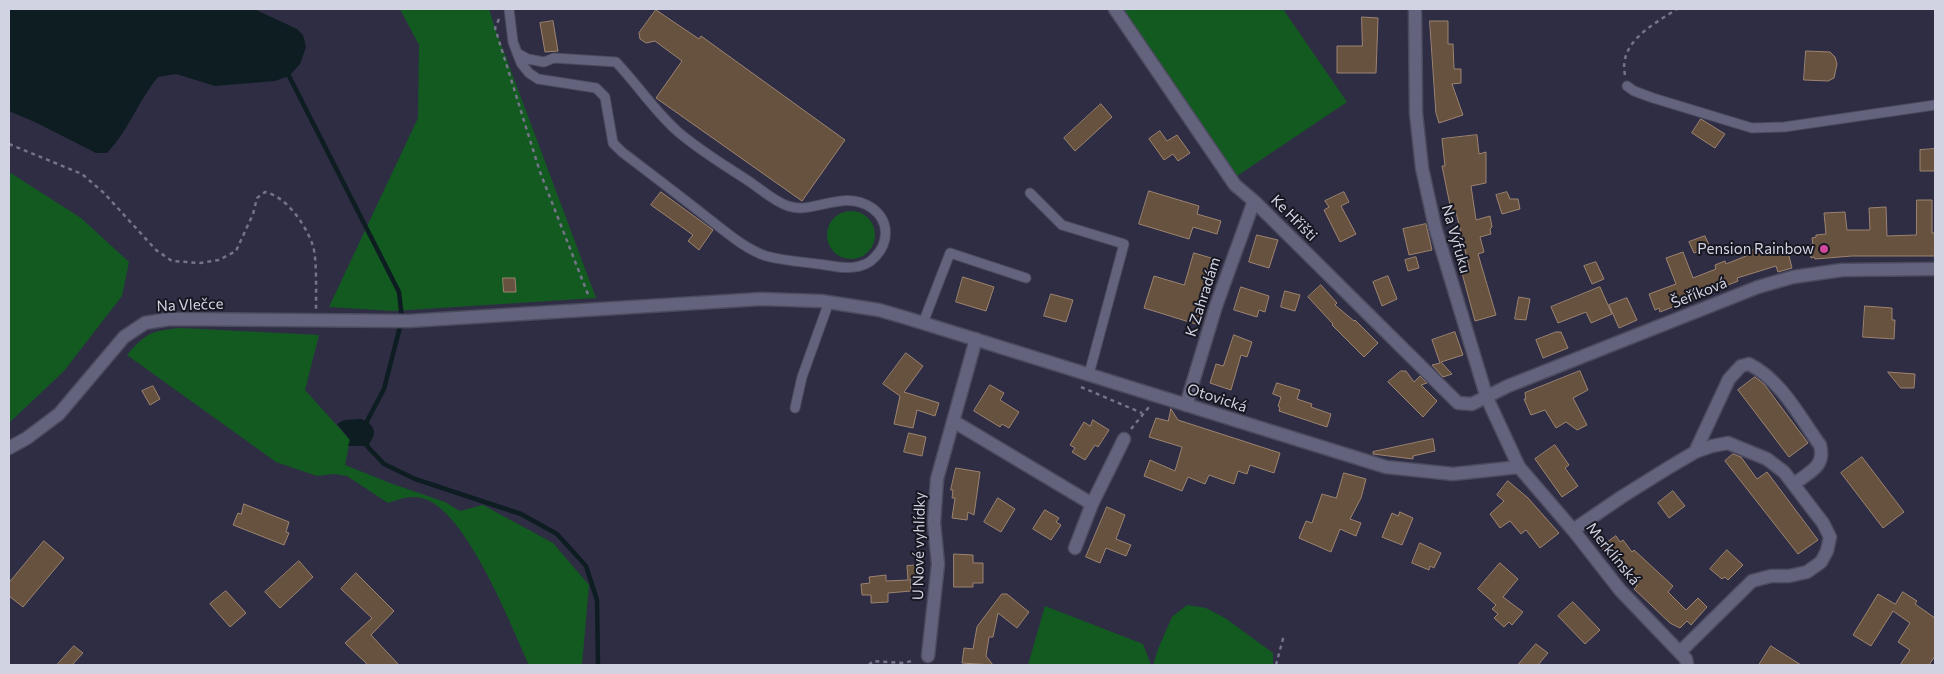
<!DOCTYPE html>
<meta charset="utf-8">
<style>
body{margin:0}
#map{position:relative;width:1944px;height:674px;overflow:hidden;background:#2e2d44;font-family:Commissioner,sans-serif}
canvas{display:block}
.frame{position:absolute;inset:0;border:10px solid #d2d3e2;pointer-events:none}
</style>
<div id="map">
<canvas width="1944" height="674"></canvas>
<div class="frame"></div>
</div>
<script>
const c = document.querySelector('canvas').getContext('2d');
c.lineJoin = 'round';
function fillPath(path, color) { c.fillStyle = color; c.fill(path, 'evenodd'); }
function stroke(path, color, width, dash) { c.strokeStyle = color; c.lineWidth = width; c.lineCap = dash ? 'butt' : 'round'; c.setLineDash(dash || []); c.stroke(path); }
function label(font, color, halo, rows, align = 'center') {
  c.font = font + ' Commissioner,sans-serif'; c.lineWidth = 4; c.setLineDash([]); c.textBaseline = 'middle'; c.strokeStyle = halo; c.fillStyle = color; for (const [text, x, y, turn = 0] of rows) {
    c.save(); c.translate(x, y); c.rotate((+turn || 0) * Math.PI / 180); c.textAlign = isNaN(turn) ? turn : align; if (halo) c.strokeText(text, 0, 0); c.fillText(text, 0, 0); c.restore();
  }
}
fillPath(new Path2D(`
 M400,9H489L495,28L596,298L393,311L329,307L418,118L419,45Z
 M1127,9H1283L1347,102L1237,176L1124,11Z
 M9,172L81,218L129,262L122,296L64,371L9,423Z
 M827 235a24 24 0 1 1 48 0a24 24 0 1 1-48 0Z
 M181,328L319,335L305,390L350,440L345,465L390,483L445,502L460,511L483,505L553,543L589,585L582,665H529C511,625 467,513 425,499C412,494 400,499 388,503L347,476L334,474L317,476L276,462L127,355C147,332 151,331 181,328Z
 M1187,605L1206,608L1225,618L1273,653V665H1153L1158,649L1172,617Z
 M1045,606L1143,644L1151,665H1028Z`), '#135a21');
fillPath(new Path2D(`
 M9,9H254L297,29L303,35L306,47L300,64L289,76L275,81L215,86L176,74L158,77C138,101 129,130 107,153H96L37,123L9,111Z
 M361,419C376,425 378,434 367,446H348L350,440L337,424L344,420Z`), '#0d1d21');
stroke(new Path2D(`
 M289,76L399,292L402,319L384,389L367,421V426
 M367,442V446L384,464L415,479L521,514L557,534L586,566L597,600L598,665`), '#0d1d21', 4.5);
const building = new Path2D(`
 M656,10L699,39L701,36L845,140L802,201L656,98L682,61L655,41L646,43L640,39L639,33Z
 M1362,17L1378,18L1376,73H1337V46H1362Z
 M553,21L558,51L545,52L540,23Z
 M1430,21H1448V44H1453L1454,69H1461V83L1452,84L1463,115L1439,123L1436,113Z
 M1806,51L1830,52L1835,57L1837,64L1834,78L1828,81L1804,80Z
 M1101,104L1112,117L1075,151L1064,138Z
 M1701,119L1725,134L1715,148L1692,133Z
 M1160,131L1167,141L1177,135L1190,153L1178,161L1173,154L1164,160L1149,139Z
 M1477,135L1479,154L1486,152V183L1471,186L1476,220L1490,216L1492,227L1490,229L1491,234L1480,237L1484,252L1478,254L1496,315L1475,321L1462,273L1470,271L1456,212H1452L1451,210L1442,166H1445L1442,139Z
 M1935,149V171H1920V150Z
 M1149,191L1199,206L1197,214L1221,221L1217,234L1193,227L1189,239L1139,224Z
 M661,192L713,230L699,250L688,241L693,235L651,205Z
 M1344,192L1349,202L1341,206L1356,234L1340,242L1324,210L1329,207L1325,201Z
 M1507,192L1510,199H1518L1520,209L1502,214L1496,195Z
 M1917,200H1932V233H1935V256H1852L1815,259L1814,257L1811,258L1809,245H1813L1812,238L1816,237V235L1826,234L1824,213L1845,212L1847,230H1870L1869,208L1886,207L1887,236L1916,235Z
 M1426,224L1432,250L1409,255L1403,229Z
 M1257,235L1278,240L1269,268L1249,262Z
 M1705,236L1710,247L1694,253L1689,242Z
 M1760,247L1762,255L1787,248L1792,268L1778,272L1776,266L1737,278L1738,281L1660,312L1659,308L1655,310L1649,294L1676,284L1666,258L1683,252L1693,278L1716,269L1715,265L1725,261L1726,264L1746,256L1745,253Z
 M1194,253L1218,260L1199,325L1144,308L1154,276L1184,285Z
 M1416,257L1419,268L1408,271L1405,260Z
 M1596,262L1604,279L1592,284L1584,266Z
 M1388,276L1397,299L1382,306L1373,282Z
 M963,277L994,287L986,311L956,302Z
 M503,278H515L516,292H504Z
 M1321,285L1337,303L1335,305L1354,321L1355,320L1378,343L1364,357L1332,325L1333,324L1308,297Z
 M1241,287L1269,296L1265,312L1259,310L1257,317L1234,310Z
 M1600,287L1612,314L1591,323L1586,312L1558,323L1551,307Z
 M1285,291L1300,295L1295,311L1281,307Z
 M1051,294L1073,300L1066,322L1044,316Z
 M1519,297L1530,299L1526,320L1515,319Z
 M1627,298L1637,320L1619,328L1609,305Z
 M1865,306L1892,308V320H1895L1894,339L1863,337Z
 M1455,332L1463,355L1441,362L1452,374L1443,377L1432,365L1440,363L1432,340Z
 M1556,332H1561L1568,348L1543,358L1536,340Z
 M1234,335L1252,342L1247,357L1241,355L1231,390L1210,383L1216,364L1223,366Z
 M906,353L923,366L904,392L939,403L935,416L917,410L913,428L894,424L900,396L883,384Z
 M1401,371H1406L1414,382L1420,376L1427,383L1421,385L1437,401L1423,417L1388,382Z
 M1580,371L1588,390L1573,398L1587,425L1577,430L1566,422L1556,428L1545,410L1531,415L1524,399H1526L1525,393Z
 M1888,372L1915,374L1914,388H1901Z
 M1755,377L1764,384L1808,443L1789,457L1738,390Z
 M1277,383L1300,390L1297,399L1312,404L1311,407L1331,414L1327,427L1279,411L1280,408L1278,406L1281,397L1273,394Z
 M990,385L1004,393L1000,400L1019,412L1009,428L1002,424L1000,427L974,411Z
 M153,386L160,399L150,405L142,391Z
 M1171,409L1178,420L1280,453L1274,473L1250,465L1247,474L1238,471L1234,484L1209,475L1205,484L1188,477L1182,491L1144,476L1150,460L1175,471L1182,447L1149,437L1156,418L1168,421Z
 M1093,420L1109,430L1098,447L1095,445L1085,460L1072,452L1075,448L1070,445L1084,422L1090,426Z
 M909,433L926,437L922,456L904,452Z
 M1433,439L1435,451L1413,456V459L1373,454V452Z
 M1555,445L1569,465L1565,468L1578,486L1562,497L1535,459Z
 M1733,454L1741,457L1757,479L1767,472L1818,540L1798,554L1725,461Z
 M1862,457L1904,512L1883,528L1841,473Z
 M956,468L980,472L974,515L968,512L967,520L952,518L955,498H952L953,490H951Z
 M1344,473L1366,479L1361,498L1350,519L1361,523L1356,536L1340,529L1331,552L1299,538L1306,521L1312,523L1322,494L1336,498Z
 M1508,481L1528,498L1559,533L1540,548L1526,530L1521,534L1510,521L1500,528L1490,514L1504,501L1497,495Z
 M1673,491L1685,506L1669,518L1658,503Z
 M998,498L1015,509L1001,532L984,522Z
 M244,504L289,522L286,532L289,533L284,545L233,525L238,513L241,514Z
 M1107,507L1125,515L1116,539L1131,545L1126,556L1106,548L1100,563L1086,557Z
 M1045,510L1059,518L1056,522L1061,525L1051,540L1033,529Z
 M1400,512L1413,518L1402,545L1382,537L1392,513L1398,516Z
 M1616,536L1620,542L1623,540L1632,552L1634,550L1673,586L1668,592L1686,610L1698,598L1707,607L1691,625L1687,621L1680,628L1670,623L1634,589L1637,586L1617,560L1613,563L1601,547Z
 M44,541L64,558L23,607L9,596V583Z
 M1420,543L1441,553L1434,568L1430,566L1429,570L1412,563Z
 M1727,550L1743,565L1728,580L1725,577L1722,579L1710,569Z
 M954,554L973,555V563H983V583H973V587H954Z
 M299,561L313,577L280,608L265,592Z
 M1500,563L1518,579L1503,597L1523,612L1512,625L1509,622L1504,627L1494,618L1498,614L1492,609L1496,605L1478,589Z
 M922,565L923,579H910L911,591L888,593V602L871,603V595H862L861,584L870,583L869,577L886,575V581L908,580L907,566Z
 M356,573L394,611L371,635L399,665H368L345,643L372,618L341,589Z
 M226,591L246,613L230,627L210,604Z
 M1903,592L1917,601L1915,604L1935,618V656L1929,665H1900L1910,650L1898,642L1910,623L1893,611L1871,646L1853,635L1878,594L1895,604Z
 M1002,594H1007L1029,612L1017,628L998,613L993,637H989L986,656L993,665L962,663L964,648L973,649L977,627Z
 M1573,602L1600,630L1585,644L1558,616Z
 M1536,644L1548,653L1538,665H1518Z
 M74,646L83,653L72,665H57Z
 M1771,646L1801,665H1759Z`);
fillPath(building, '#67513f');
stroke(building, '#9c8470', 1);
const service = new Path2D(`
 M509,9L513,42L521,63L529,73L538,79L596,88L605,97L613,143L622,152C651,174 680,196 709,219C726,232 745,249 766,256C784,261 806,262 825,265C842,268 863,271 875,257C889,243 890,221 872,208C843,188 815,215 788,206C775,202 762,190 750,182C726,166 697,149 676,130C653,109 637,84 616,62L554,58L544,62L528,59L517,53
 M1627,86L1634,91L1653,98L1752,128L1784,127L1935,105
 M1030,193L1062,225L1124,244L1089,374
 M923,323L950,253L1026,278
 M795,408L802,377L829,302`);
const minor = new Path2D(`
 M1115,9L1235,185L1254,201L1458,403L1472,404L1508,386L1758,287L1793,277L1842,270L1935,269
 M1415,9L1416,113L1422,168L1435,227L1487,398L1519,467
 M1186,405L1216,306L1254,201
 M953,421L1092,504
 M1695,452L1729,379L1741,366L1749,364C1781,380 1799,416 1820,445C1826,467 1809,472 1794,484
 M1573,530L1623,496L1668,468L1695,452L1712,446L1728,443L1767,459L1784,472L1823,523L1830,537L1827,551L1821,562L1807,572L1789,576H1771L1752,581L1680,652
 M1075,548L1092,504L1124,439
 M928,656L938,564L934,523L937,479L976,339`);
const tertiary = new Path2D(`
 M9,448L27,438L59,414L124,337L145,323L170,319L409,321L761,299L821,301L879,310L910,319L1386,467L1453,474L1519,467L1573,530L1620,590L1686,659L1687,665`);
stroke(service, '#4b4a5e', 11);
stroke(minor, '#4b4a5e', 15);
stroke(tertiary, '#4b4a5e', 15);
stroke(new Path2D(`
 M499,19L495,28L540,172L589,297
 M1625,75C1618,42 1654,24 1677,9
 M9,144L82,174L104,193L156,250L172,261L200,263L219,260L236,251L253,214L257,198L265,192C287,197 306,225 313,246C317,259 316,293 316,309
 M1081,387L1142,413
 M1131,429L1149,407
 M869,665L873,661L904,663L915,660
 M1276,665L1284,635`), '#747488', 2.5, [4, 4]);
stroke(service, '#63637d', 9);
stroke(minor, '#63637d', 12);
stroke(tertiary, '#63637d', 12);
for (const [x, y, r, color] of [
 [1824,249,5,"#d1479c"]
]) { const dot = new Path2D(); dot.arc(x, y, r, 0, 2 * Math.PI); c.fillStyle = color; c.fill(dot); stroke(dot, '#171721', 2); }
label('15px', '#d2d3e2', '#171721', [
 ["Ke Hřišti",1294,218,45],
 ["Na Výfuku",1456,239,74],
 ["Šeříková",1699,293,-22],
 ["K Zahradám",1203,297,-72],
 ["Na Vlečce",190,305,-2],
 ["Otovická",1217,398,18],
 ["U Nové vyhlídky",919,546,-89],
 ["Merklínská",1613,554,51]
]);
label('15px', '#d2d3e2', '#171721', [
 ["Pension Rainbow",1814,249]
], 'right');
</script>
